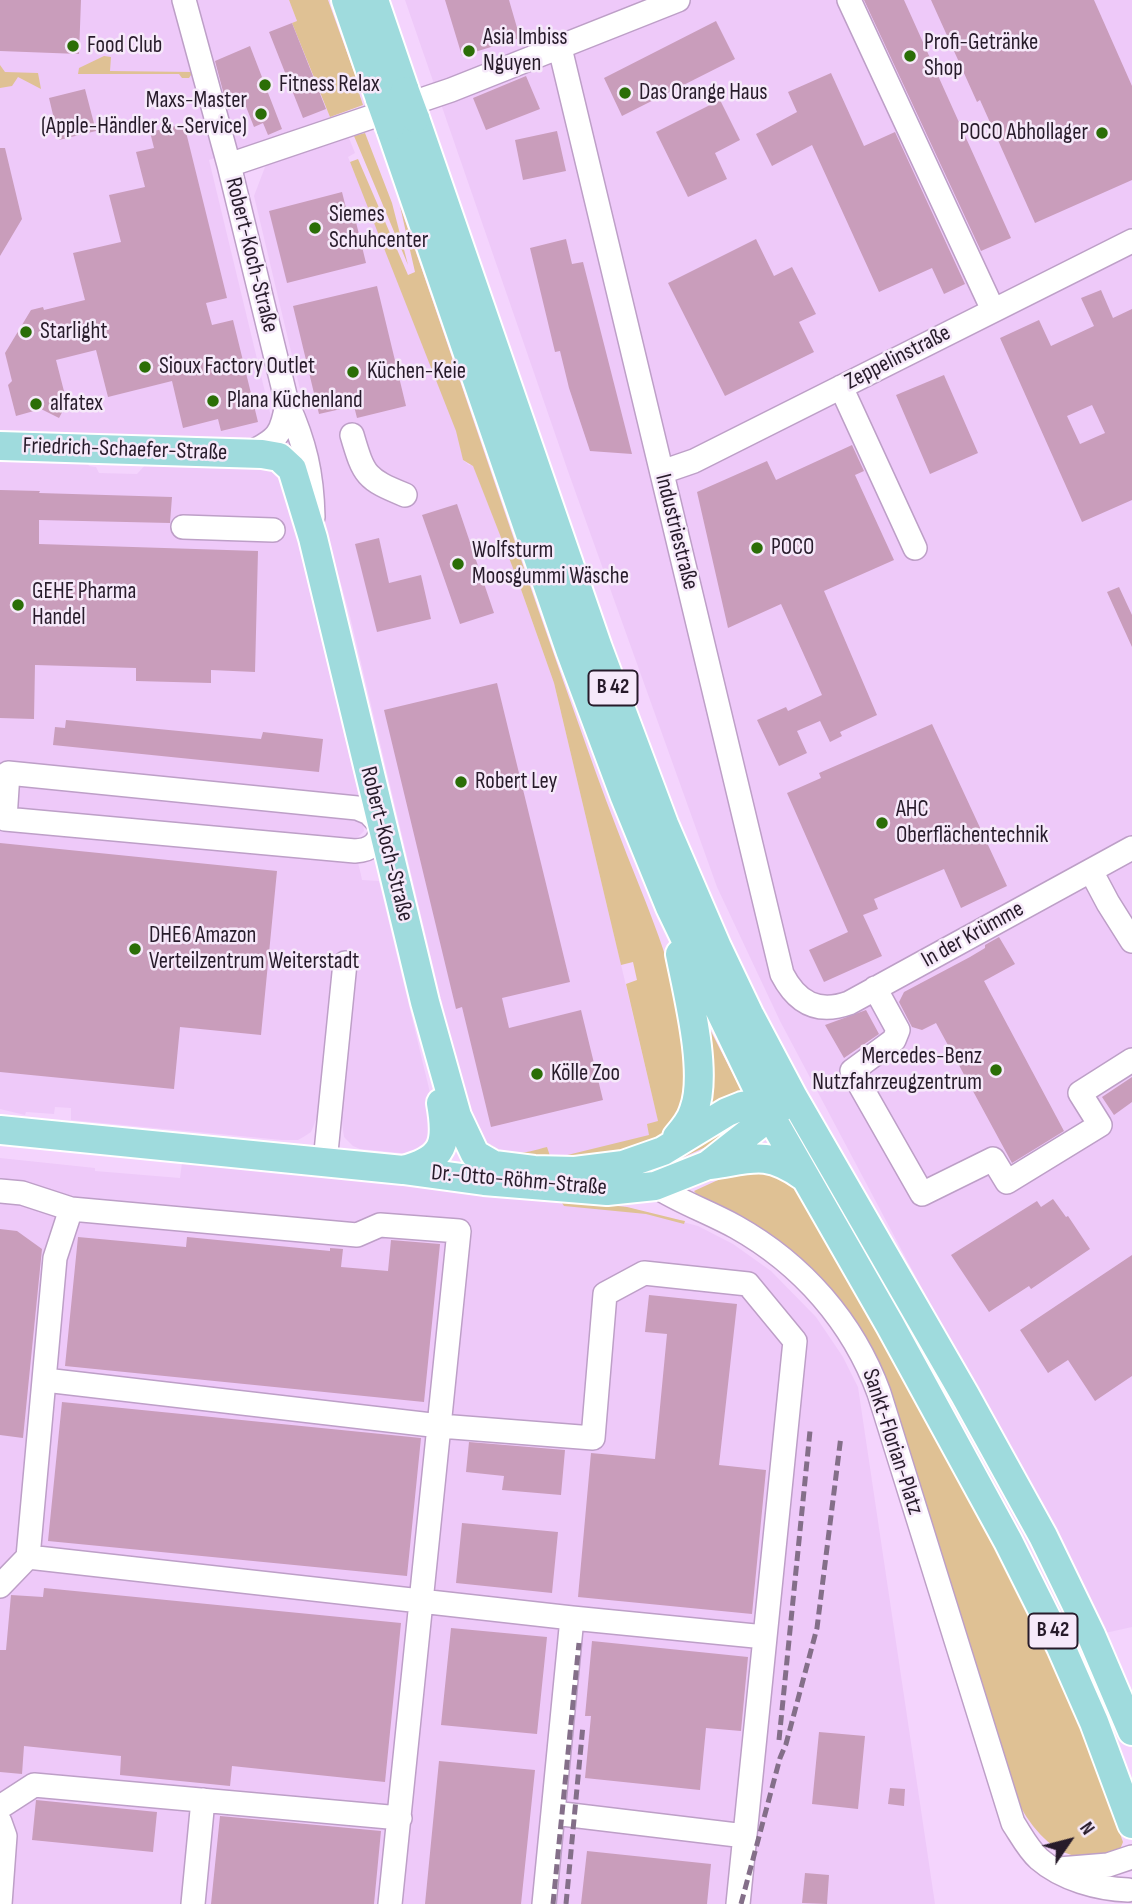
<!DOCTYPE html>
<meta charset="utf-8">
<style>
body{margin:0}
#map{position:relative;width:1132px;height:1904px;overflow:hidden;background:#f4d4fd;font-family:"Sofia Sans Condensed",sans-serif}
canvas{display:block}
.north{position:absolute;left:1034px;top:1806px;width:70px;height:70px;-webkit-text-stroke:5px #f6e9fa;paint-order:stroke;rotate:55deg;font-size:19px;font-weight:700;line-height:28px;text-align:center;color:#271b2a}
.north::after{content:'';display:block;margin:auto;width:24px;height:32px;background:#271b2a;clip-path:polygon(50% 0,100% 100%,50% 72%,0 100%)}
</style>
<div id="map">
<canvas width="1132" height="1904"></canvas>
<div class="north">N</div>
</div>
<script>
const c = document.querySelector('canvas').getContext('2d');
c.lineJoin = 'round';
function fillPath(path, color) { c.fillStyle = color; c.fill(path, 'evenodd'); }
function stroke(path, color, width, dash) { c.strokeStyle = color; c.lineWidth = width; c.lineCap = dash ? 'butt' : 'round'; c.setLineDash(dash || []); c.stroke(path); }
function label(font, color, halo, rows, align = 'center') {
  c.font = font + ' "Sofia Sans Condensed",sans-serif'; c.lineWidth = 5; c.setLineDash([]); c.textBaseline = 'middle'; c.strokeStyle = halo; c.fillStyle = color; for (const [text, x, y, turn = 0] of rows) {
    c.save(); c.translate(x, y); c.rotate((+turn || 0) * Math.PI / 180); c.textAlign = isNaN(turn) ? turn : align; if (halo) c.strokeText(text, 0, 0); c.fillText(text, 0, 0); c.restore();
  }
}
fillPath(new Path2D(`
 M0,0H289L297,21L292,24L330,117L209,160L272,421L271,426L255,438L0,432Z
 M405,0H1132V1627L1105,1633L780,1021L717,887L569,474Z
 M349,138L355,153L348,157L380,235L457,431L463,460L469,465H473L518,581L554,683L662,1137L604,1158L506,1157L489,1146L475,1127L466,1105L349,612L315,494L319,469L254,196L265,167L269,164Z
 M0,458L87,461L89,466L96,467L99,473L137,474L147,463L256,467L271,471L281,481L285,489L360,800L364,831L353,842L361,875L362,880L379,881L433,1105L430,1145L410,1154L360,1149L353,1146L344,1137L342,1123L316,1120L311,1132L305,1136L298,1140H282L71,1120V1108L55,1107L54,1114L26,1112L25,1115L0,1109Z
 M0,1158L95,1168V1171L180,1178L182,1163L627,1207L698,1226L733,1244L771,1271L816,1317L843,1357L858,1387L935,1904H0Z`), '#eec9f9');
fillPath(new Path2D(`
 M289,0H328L358,83L356,84L363,105L330,117L292,23L297,21Z
 M104,56L111,57L110,71L193,72L189,78H182L179,74H78L79,68Z
 M0,65L5,72L38,73L41,89L18,77L12,86L0,88Z
 M365,133L392,203L408,265L354,136Z
 M358,159L408,275L415,272L400,206C462,385 522,566 586,745C599,782 613,819 627,855C652,918 678,978 686,1045C688,1061 692,1077 690,1092C683,1136 641,1151 602,1158C571,1164 514,1167 488,1147L491,1145C509,1159 527,1152 547,1147L551,1159L649,1135L647,1124L658,1121L626,984L637,980L633,962L621,965L554,683L518,581L473,466L463,460L456,431L350,162Z
 M696,1002L746,1100L694,1124Z
 M750,1113L730,1136L675,1161V1159Z
 M758,1169L793,1183C915,1396 1045,1608 1123,1842L1119,1852C1107,1854 1093,1858 1081,1857C1053,1854 1031,1827 1019,1804L893,1399C857,1300 797,1236 698,1196L694,1191L731,1174Z
 M560,1200L627,1207L680,1220L685,1221L684,1224L646,1214L564,1206Z`), '#dfc194');
fillPath(new Path2D(`
 M0,0H81L79,54L0,51Z
 M445,0H509L520,38L462,56Z
 M864,0H904L1011,238L981,251Z
 M931,0H1094L1132,86V180L1035,223L980,100L977,102Z
 M716,21L735,59L622,116L604,78Z
 M292,23L326,109L303,118L269,32Z
 M250,46L282,129L268,135L263,123L254,127L245,104L228,110L215,61Z
 M831,73L864,146L895,132L965,284L944,294L932,268L879,292L812,145L772,166L756,134L797,112L788,92Z
 M526,76L540,109L486,130L473,98Z
 M85,89L96,131L59,140L49,98Z
 M720,100L740,140L715,153L727,179L688,197L656,132Z
 M184,124L227,298L206,303L212,325L233,320L258,422L221,431L218,419L183,428L172,381L108,397L96,350L56,360L67,403L59,418L41,409L16,416L8,385L12,381L5,353L31,310L43,307L44,310L85,300L73,253L121,242L109,195L145,187L136,152L154,148L150,132Z
 M557,131L566,171L523,180L515,140Z
 M0,148H5L22,219L0,256Z
 M342,192L348,216L354,214L366,263L287,283L269,211Z
 M566,239L572,264L583,262L632,454L590,451L569,388L560,351L555,352L530,248Z
 M756,239L774,276L792,267L816,314L799,322L814,352L725,396L668,283Z
 M377,286L406,406L357,418L354,406L319,414L293,306Z
 M1101,290L1113,318L1132,309V500L1082,522L1000,338L1039,320L1051,346L1094,326L1081,298ZM1092,405L1105,433L1080,444L1067,416Z
 M944,375L978,453L930,474L896,395Z
 M852,445L864,471L855,475L894,560L824,591L877,715L840,732L842,736L830,742L820,721L797,731L807,753L779,766L757,720L786,707L788,711L822,695L781,604L728,628L697,492L767,461L776,480Z
 M0,490L40,491L39,493L172,497L170,523L39,520V544L258,551L255,672L211,670V683L136,681V668L35,665L34,719L0,718Z
 M457,504L494,613L460,624L422,515Z
 M379,538L389,583L421,575L431,619L377,632L355,544Z
 M1119,587L1132,615V647L1107,592Z
 M497,683L570,982L502,998L509,1028L581,1010L603,1100L491,1127L462,1007L456,1009L384,710Z
 M66,720L261,739L263,732L323,739L319,772L53,745L55,727L65,728Z
 M932,724L1007,886L961,908L944,869L874,899L878,909L863,915L882,956L824,982L809,950L848,932L787,793L821,778L819,773Z
 M0,843L277,871L261,1035L180,1027L174,1089L0,1072Z
 M999,937L1015,964L984,981L1064,1131L1012,1163L936,1023L922,1030L912,1027L899,1002L904,992L970,957L985,948V945Z
 M866,1010L879,1034L844,1058L825,1025Z
 M1132,1077V1102L1114,1115L1102,1097Z
 M1053,1199L1066,1217L1068,1216L1090,1249L1031,1289L1029,1286L989,1312L951,1255L1037,1201L1041,1207Z
 M0,1229L17,1231L42,1249L23,1438L0,1435Z
 M78,1237L186,1247L187,1237L330,1251V1248L343,1249L341,1267L388,1271L391,1240L440,1244L424,1402L65,1366Z
 M1132,1255V1376L1095,1401L1068,1360L1048,1373L1020,1330Z
 M649,1295L737,1304L719,1465L766,1470L752,1614L578,1597L591,1453L655,1459L667,1334L645,1332Z
 M62,1402L421,1438L407,1576L48,1541Z
 M469,1442L565,1450L561,1495L502,1490L504,1476L466,1472Z
 M462,1523L558,1532L552,1593L456,1583Z
 M44,1588L401,1623L385,1782L232,1766L230,1786L120,1775L121,1756L24,1746L22,1774L0,1772V1650H6L11,1595L43,1597Z
 M451,1628L547,1637L537,1734L441,1725Z
 M592,1641L748,1657L741,1731L706,1728L700,1790L585,1778L591,1716H585Z
 M819,1732L865,1736L858,1809L812,1804Z
 M439,1761L535,1770L521,1904H425Z
 M890,1788L905,1789L904,1806L888,1804Z
 M36,1800L157,1812L153,1852L32,1840Z
 M220,1816L381,1831L374,1904H211Z
 M587,1851L711,1864L707,1904H581Z
 M805,1873L829,1875L827,1904L802,1903Z`), '#c99dbb');
const minor = new Path2D(`
 M184,0L229,165L287,403C305,443 312,473 313,517
 M849,0L993,310
 M560,48L782,974C797,1003 818,1014 849,1003L1132,848
 M229,165L451,90L678,0
 M841,387L915,548
 M352,435C364,476 366,479 405,495
 M250,453C278,439 282,434 287,403
 M662,472L694,461L1132,241
 M183,527L273,530
 M8,773L357,808L369,813L382,827C379,844 371,850 355,851L5,819Z
 M1091,871L1108,903L1132,941
 M875,988L898,1030L894,1040L852,1071L922,1194L993,1159L1007,1182L1100,1125L1080,1093L1132,1060
 M325,1162L345,963
 M655,1186C682,1203 709,1212 736,1227C802,1264 853,1322 879,1393L1013,1823C1021,1835 1028,1849 1039,1859C1062,1879 1098,1889 1128,1890
 M0,1191L22,1193L71,1209L357,1235L380,1225L459,1231L390,1904
 M45,1380L440,1426L593,1438L605,1294L644,1273L748,1284L795,1341L738,1904
 M28,1557L572,1618L765,1637
 M0,1586L28,1557L55,1258L71,1209
 M0,1807L34,1785L400,1818
 M554,1813L745,1836
 M0,1822L5,1836L0,1904
 M1059,1869L1108,1865L1132,1857
 M193,1904L203,1800
 M544,1904L572,1618`);
const major = new Path2D(`
 M346,0L380,99
 M374,0L405,91
 M415,118L598,648L664,824L717,947L749,1014L793,1097L965,1395L1043,1536L1091,1635L1132,1731
 M390,127L570,650L625,797L670,907L771,1117L890,1325L1008,1541L1061,1647L1094,1722L1132,1824
 M0,446L262,454L279,457L292,469L313,538L425,1002L457,1116L475,1154L494,1165L534,1170L575,1171L623,1165L663,1151L727,1112L742,1106L779,1099
 M0,1130L403,1170L484,1181L607,1191L655,1186L708,1165L784,1105
 M677,1137C684,1129 691,1121 694,1110C708,1073 688,994 680,954
 M711,1165C752,1159 766,1150 803,1176
 M403,1170C445,1159 448,1143 441,1103`);
stroke(minor, '#bd9fc7', 26);
stroke(major, '#fff', 32);
stroke(minor, '#fff', 23);
stroke(major, '#9fdbdd', 28);
stroke(new Path2D(`
 M779,1740L810,1431
 M553,1904L579,1643
 M566,1904L583,1725
 M741,1904L780,1758L786,1744L817,1628L841,1436`), '#846f89', 5, [10, 5]);
const majorBridge = new Path2D(`
 M405,91L415,118
 M380,99L390,127`);
stroke(majorBridge, '#fff', 32, []);
stroke(majorBridge, '#9fdbdd', 28);
for (const [x, y, r, color] of [
 [73,46,7,"#2b6e07"],
 [469,51,7,"#2b6e07"],
 [910,56,7,"#2b6e07"],
 [265,85,7,"#2b6e07"],
 [625,93,7,"#2b6e07"],
 [261,114,7,"#2b6e07"],
 [1102,133,7,"#2b6e07"],
 [315,228,7,"#2b6e07"],
 [26,332,7,"#2b6e07"],
 [145,367,7,"#2b6e07"],
 [353,372,7,"#2b6e07"],
 [213,401,7,"#2b6e07"],
 [36,404,7,"#2b6e07"],
 [757,548,7,"#2b6e07"],
 [458,564,7,"#2b6e07"],
 [18,605,7,"#2b6e07"],
 [461,782,7,"#2b6e07"],
 [882,823,7,"#2b6e07"],
 [135,949,7,"#2b6e07"],
 [996,1070,7,"#2b6e07"],
 [537,1074,7,"#2b6e07"]
]) { const dot = new Path2D(); dot.arc(x, y, r, 0, 2 * Math.PI); c.fillStyle = color; c.fill(dot); stroke(dot, '#f6e9fa', 2.5); }
for (const [x, y, w] of [
 [613,688,49],
 [1053,1631,49]
]) { const box = new Path2D(); box.roundRect(x - w / 2, y - 17.5, w, 35, 5); c.fillStyle = '#f6e9fa'; c.fill(box); stroke(box, '#271b2a', 2); }
label('bold 21px', '#271b2a', null, [
 ["B 42",613,688],
 ["B 42",1053,1631]
]);
label('23px', '#271b2a', '#f6e9fa', [
 ["Asia Imbiss",483,38],
 ["Nguyen",483,64],
 ["Profi-Getränke",924,43],
 ["Shop",924,69],
 ["Food Club",87,46],
 ["Fitness Relax",279,85],
 ["Das Orange Haus",639,93],
 ["Maxs-Master",247,101,"right"],
 ["(Apple-Händler & -Service)",247,127,"right"],
 ["POCO Abhollager",1088,133,"right"],
 ["Siemes",329,215],
 ["Schuhcenter",329,241],
 ["Starlight",40,332],
 ["Sioux Factory Outlet",159,367],
 ["Küchen-Keie",367,372],
 ["Plana Küchenland",227,401],
 ["alfatex",50,404],
 ["POCO",771,548],
 ["Wolfsturm",472,551],
 ["Moosgummi Wäsche",472,577],
 ["GEHE Pharma",32,592],
 ["Handel",32,618],
 ["Robert Ley",475,782],
 ["AHC",896,810],
 ["Oberflächentechnik",896,836],
 ["DHE6 Amazon",149,936],
 ["Verteilzentrum Weiterstadt",149,962],
 ["Mercedes-Benz",982,1057,"right"],
 ["Nutzfahrzeugzentrum",982,1083,"right"],
 ["Kölle Zoo",551,1074]
], 'left');
label('23px', '#271b2a', '#f6e9fa', [
 ["Robert-Koch-Straße",251,255,76],
 ["Zeppelinstraße",898,358,-27],
 ["Friedrich-Schaefer-Straße",125,450,2],
 ["Industriestraße",676,532,76],
 ["Robert-Koch-Straße",386,844,76],
 ["In der Krümme",973,935,-29],
 ["Dr.-Otto-Röhm-Straße",519,1181,5],
 ["Sankt-Florian-Platz",892,1442,72]
]);
</script>
